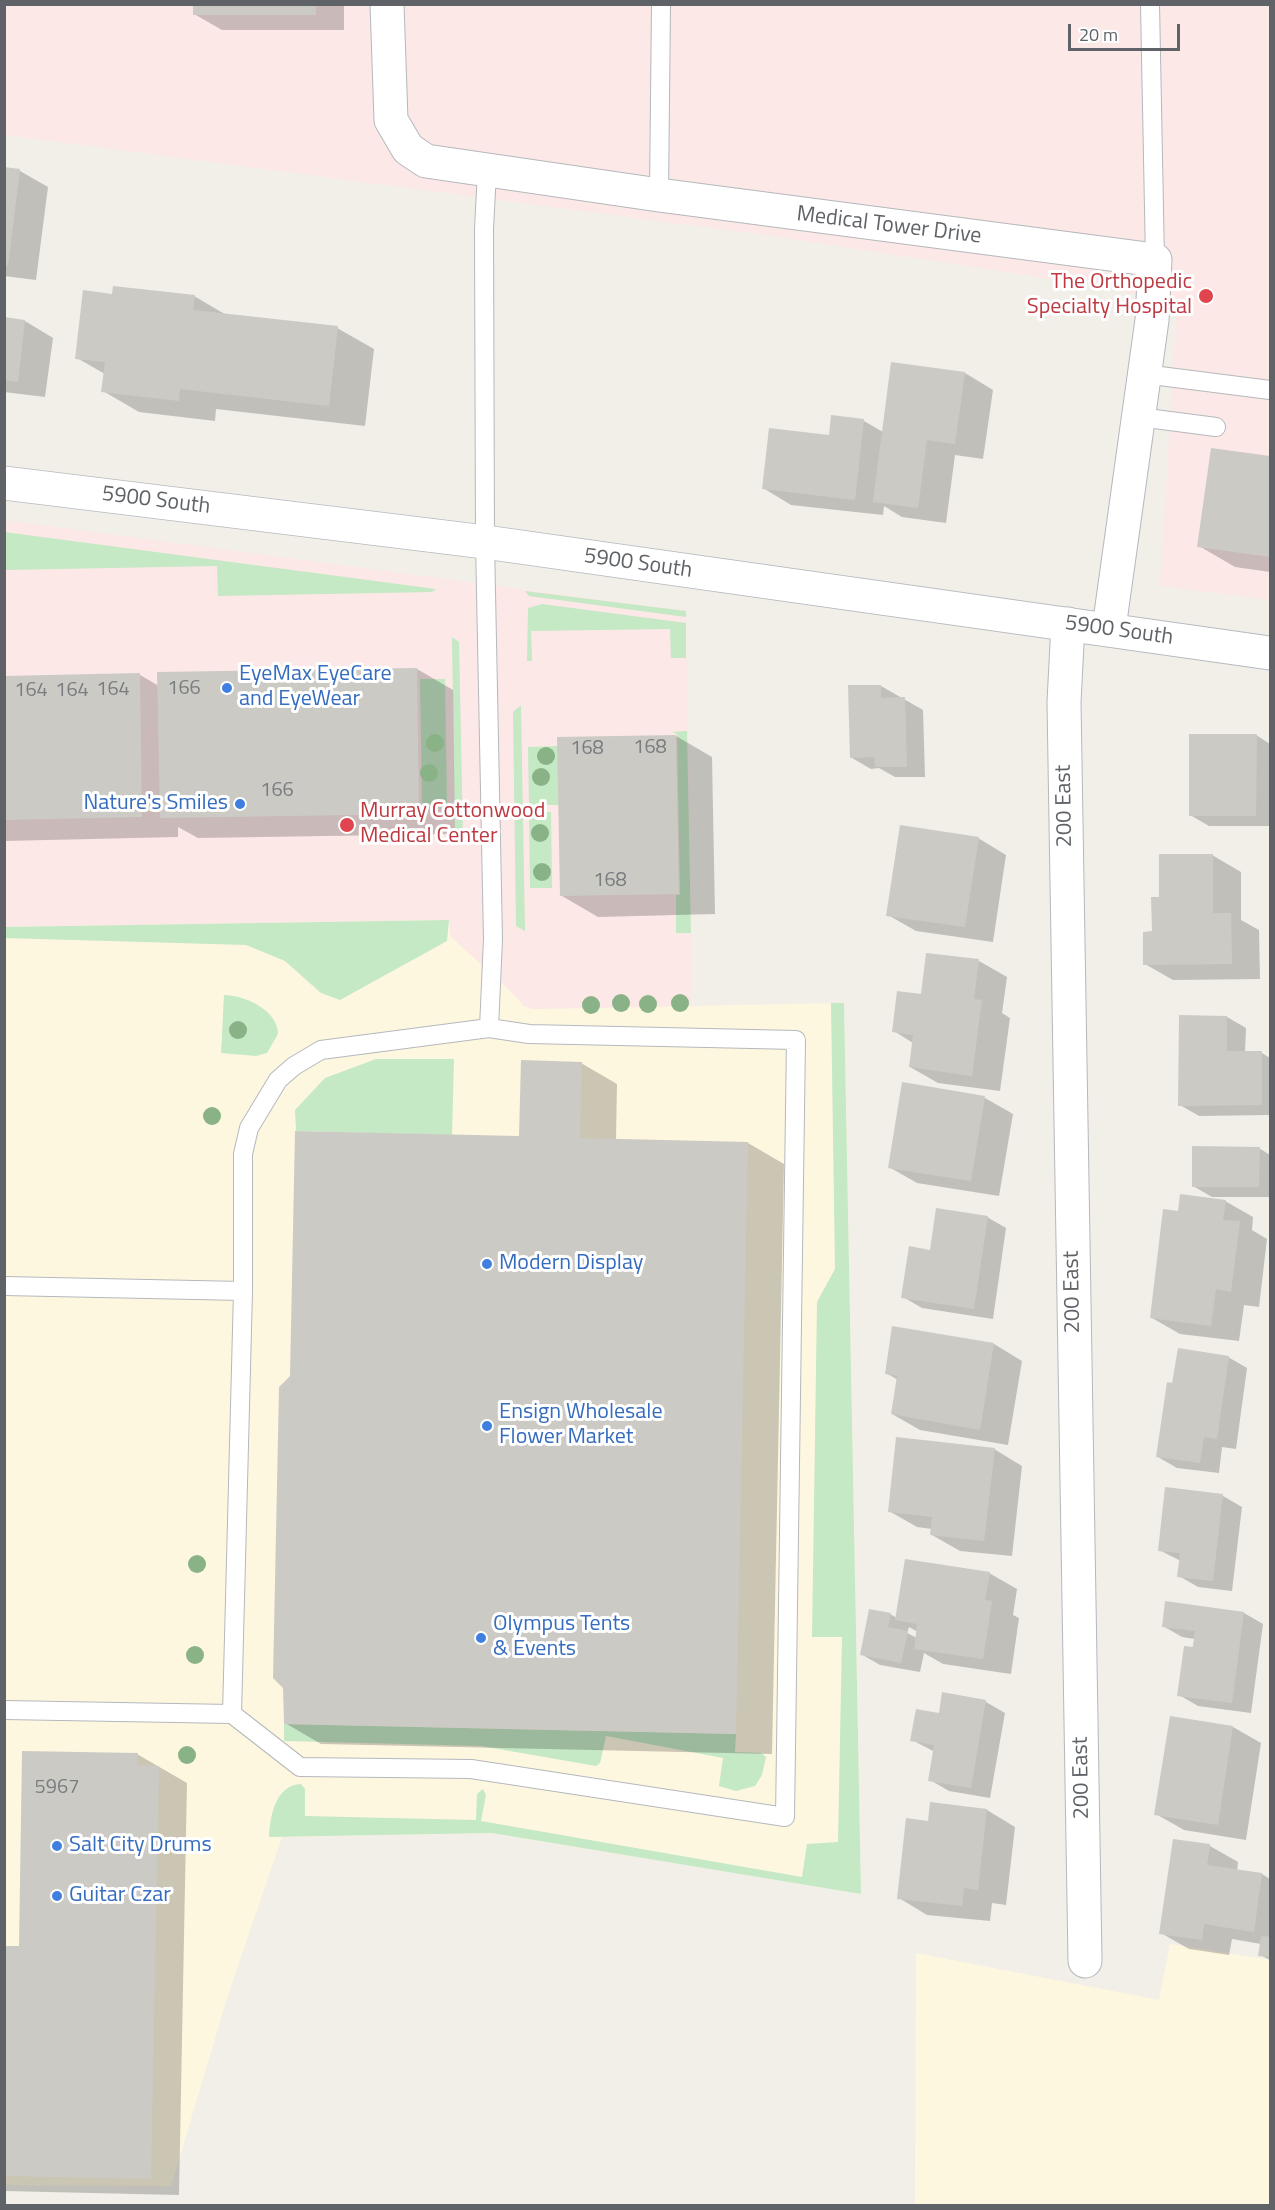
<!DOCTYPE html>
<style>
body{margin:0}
#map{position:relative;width:1275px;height:2210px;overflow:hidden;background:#f1efe8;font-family:"Titillium Web",sans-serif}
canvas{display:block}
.frame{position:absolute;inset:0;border:6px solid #5f6368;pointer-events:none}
.scale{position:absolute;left:1068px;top:24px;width:112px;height:27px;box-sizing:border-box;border:3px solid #5f6368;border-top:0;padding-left:8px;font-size:18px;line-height:21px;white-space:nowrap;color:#5f6368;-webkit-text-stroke:4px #fff;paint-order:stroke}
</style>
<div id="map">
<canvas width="1275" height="2210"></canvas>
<div class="frame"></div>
<div class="scale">20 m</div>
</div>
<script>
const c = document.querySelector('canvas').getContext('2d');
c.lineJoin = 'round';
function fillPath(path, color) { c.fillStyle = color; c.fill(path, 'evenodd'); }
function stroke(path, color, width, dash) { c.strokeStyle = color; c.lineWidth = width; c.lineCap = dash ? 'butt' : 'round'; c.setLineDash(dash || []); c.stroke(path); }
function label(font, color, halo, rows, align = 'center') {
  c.font = font + ' "Titillium Web",sans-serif'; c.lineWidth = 6; c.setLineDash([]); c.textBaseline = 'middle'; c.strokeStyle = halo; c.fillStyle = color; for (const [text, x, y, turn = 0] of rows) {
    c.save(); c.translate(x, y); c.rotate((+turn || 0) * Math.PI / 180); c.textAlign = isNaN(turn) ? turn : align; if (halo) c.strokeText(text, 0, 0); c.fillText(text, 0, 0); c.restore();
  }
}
fillPath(new Path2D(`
 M449,919L524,1006L532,1009L844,1003L861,1894L492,1833L282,1837L228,1995L171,2186L5,2185L4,927Z
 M1170,1944L1270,1960V2205H915L916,1953L1159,2000Z`), '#fef7e0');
fillPath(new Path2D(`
 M5,5H1270V600L1160,586L1177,304L1104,287L772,236L5,135Z
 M4,520L686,611L692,1006L532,1009L524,1006L518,998L450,936L449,920L5,927Z`), '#fce8e6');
fillPath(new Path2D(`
 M4,532L436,589L432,592L218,596L217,566L5,570Z
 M525,591L686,611V617L529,596Z
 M542,604L686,623V658H671L670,629L531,631L532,661H527L528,608Z
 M452,637L459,642L463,837L457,843L455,842Z
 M420,679H445L447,804H422Z
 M521,705L525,931L516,926L513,712Z
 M687,731L691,933H676V895H680L677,734L672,732Z
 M558,746L559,805H529L528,747Z
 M551,812L552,888H530L529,813Z
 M449,920L447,941L340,1000L321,993L285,961L246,945L4,938L5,927Z
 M224,995C244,995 278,1010 278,1034L267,1053L256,1056L221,1053Z
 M831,1003H844L861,1894L492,1833L269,1837C270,1817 275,1785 301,1784L305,1789V1816L476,1820L477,1794L483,1789L486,1795L481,1821L802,1877L807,1844L838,1842L842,1637H812L817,1302L835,1269Z
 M376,1059H454L452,1135L296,1131L295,1110L325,1078Z
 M284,1724L736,1734L735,1752L761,1753L766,1757L762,1775L755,1786L736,1791L719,1786L723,1758L606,1736L600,1763L596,1766L481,1746L284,1741Z`), '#c5e8c5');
fillPath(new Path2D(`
 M194,4H344V30H222L194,14Z
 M4,169L20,171L48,187L36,280L4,276Z
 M113,295L194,296L228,316L337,328L374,349L365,426L216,409L215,421L139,412L103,391L105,374L77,358Z
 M4,319L25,321L53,338L45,397L4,392Z
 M965,373L993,390L983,459L955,455L946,523L902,517L884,506L883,515L791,505L763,488L831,437L864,421L883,432Z
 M1212,450L1270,458V572L1235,567L1199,546Z
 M417,669L453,690L455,834L198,838L178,827V837L4,841V677L140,675L159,686Z
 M881,686L923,710L925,777H895L879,768L871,769L852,758Z
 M1256,735L1270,744V826H1209L1190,815Z
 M676,736L712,757L715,914L598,917L562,896Z
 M978,838L1006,855L993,942L916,931L888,915Z
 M1212,855L1241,872V920L1259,930L1260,979L1173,980L1145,964L1161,898Z
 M979,961L1007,977L1002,1013L1010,1018L1000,1091L938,1083L910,1067L913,1043L894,1031L922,996Z
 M1227,1017L1246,1028L1245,1053H1262L1270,1058V1115L1199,1116L1180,1105Z
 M581,1063L617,1084L616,1140L748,1143L784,1164L772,1754L321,1744L285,1723Z
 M903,1084L985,1098L1013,1114L999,1196L917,1183L889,1167Z
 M1259,1148L1270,1155V1197H1212L1193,1186Z
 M1225,1201L1253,1217L1252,1230L1267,1239L1259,1307L1244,1305L1239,1341L1180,1334L1152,1318L1179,1212Z
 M987,1217L1006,1228L993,1319L922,1308L903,1297L931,1251Z
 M894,1328L994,1344L1022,1361L1008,1445L920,1430L892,1414L898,1380L886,1373Z
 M1228,1357L1247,1368L1236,1449L1222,1447L1219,1473L1177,1468L1158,1457Z
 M994,1449L1022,1466L1012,1556L960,1551L932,1535V1529L917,1527L889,1511Z
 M1223,1496L1242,1507L1232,1591L1198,1587L1179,1576L1181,1561L1159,1550Z
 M989,1573L1017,1589L1013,1615L1019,1618L1011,1674L943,1664L924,1653L920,1672L880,1665L861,1654L890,1614L897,1618ZM909,1627L918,1632L917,1638L907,1633Z
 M1244,1613L1263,1624L1251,1713L1198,1706L1179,1695L1195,1639L1182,1637L1163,1626Z
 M943,1694L986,1702L1005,1713L990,1798L949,1791L930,1780L935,1752L912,1740L940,1715Z
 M1233,1727L1261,1743L1246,1840L1184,1830L1156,1814Z
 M137,1754L187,1783L179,2195L4,2191V1947L20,1948Z
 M987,1810L1015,1827L1006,1905L992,1903L990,1921L927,1915L899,1898L929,1823Z
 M1175,1840L1210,1846L1238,1862L1237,1871L1262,1874L1270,1879V1960L1260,1955L1261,1944L1232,1939L1229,1955L1189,1949L1161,1933Z`), '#0003');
fillPath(new Path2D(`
 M193,4H316V15H193Z
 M4,167L20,169L8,265H4Z
 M113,286L195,295L193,310L338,326L329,406L180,389L179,401L101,392L105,362L75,359L83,290L112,294Z
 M4,317L25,320L18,382L4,380Z
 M891,362L965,372L955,444L927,440L918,508L873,502Z
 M831,415L864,419L855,500L762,489L769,428L829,435Z
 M1211,448L1270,456V557L1197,547Z
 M417,668L419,814L160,818L157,672Z
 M140,673L142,817L4,820V676Z
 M848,685H881V698L905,697L907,767H875L874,757L850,758Z
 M1189,734H1257L1256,816H1189Z
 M676,735L679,894L560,896L557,737Z
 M900,825L979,837L965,927L886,916Z
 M1159,854H1213V913H1231L1232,964L1143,965V932L1152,931L1151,897H1159Z
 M926,953L979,959L974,999L982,1000L972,1076L909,1067L913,1035L892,1032L897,991L921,994Z
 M1179,1015L1227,1016V1051H1262V1105L1178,1106Z
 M521,1060L582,1062L580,1138L748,1142L736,1734L284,1724L283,1688L273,1678L279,1387L290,1376L295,1131L519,1136Z
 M902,1082L985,1096L971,1181L888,1168Z
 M1192,1146L1260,1147L1259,1187H1192Z
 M1180,1194L1226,1200L1223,1220L1240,1221L1231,1292L1216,1289L1211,1326L1150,1318L1163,1209L1178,1211Z
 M936,1208L988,1216L974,1309L901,1298L909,1246L930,1250Z
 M892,1326L994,1343L980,1430L891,1414L897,1376L885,1374Z
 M1178,1348L1229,1356L1217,1439L1204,1437L1200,1463L1156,1457L1167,1382L1172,1383Z
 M896,1437L995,1448L984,1541L930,1535L932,1517L888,1512Z
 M1165,1487L1223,1494L1213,1581L1177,1577L1180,1553L1158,1551Z
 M905,1559L990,1572L985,1600L992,1601L983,1659L914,1649L917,1624L895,1620Z
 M1165,1601L1244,1612L1232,1703L1177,1696L1184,1646L1193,1647L1195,1631L1162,1627Z
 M869,1609L891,1613L888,1627L908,1631L901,1663L860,1655Z
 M942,1692L986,1700L971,1788L928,1781L934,1745L910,1741L916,1709L939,1713Z
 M1170,1716L1233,1726L1218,1825L1154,1815Z
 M22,1751L138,1753L137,1765L159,1766L151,2179L4,2176V1946H19Z
 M930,1802L987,1809L978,1890L964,1888L962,1906L897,1899L906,1818L928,1821Z
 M1173,1839L1210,1844L1207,1865L1262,1873L1254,1932L1204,1924L1202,1940L1159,1934Z
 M1261,1936L1270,1937V1957L1258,1956Z`), '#cccac5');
const service = new Path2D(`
 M1150,4L1155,260
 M487,171L484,229L485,542L493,939L489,1028
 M659,195L661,4
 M1144,374L1270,390
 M1139,417L1216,427
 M4,1286L243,1291
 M4,1710L232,1714L300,1767L471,1769L785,1817L796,1040L529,1034L489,1028L321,1050L294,1066L278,1080L249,1128L243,1154V1291L232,1714`);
const minor = new Path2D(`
 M387,4L391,120L408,149L426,161L659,195L1155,260L1152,320L1109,628
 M1068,624L1064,702L1085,1961`);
const secondary = new Path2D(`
 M4,483L485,542L1270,653`);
stroke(service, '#b5b8bc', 20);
stroke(minor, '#b5b8bc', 35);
stroke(secondary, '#b6babf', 35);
stroke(service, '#fff', 18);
stroke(minor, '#fff', 33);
stroke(secondary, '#fff', 33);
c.fillStyle = '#89b387';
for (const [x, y] of [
 [435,743],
 [546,756],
 [429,773],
 [541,777],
 [540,833],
 [542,872],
 [621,1003],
 [680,1003],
 [648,1004],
 [591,1005],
 [238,1030],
 [212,1116],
 [197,1564],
 [195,1655],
 [187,1755]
]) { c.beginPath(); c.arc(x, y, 9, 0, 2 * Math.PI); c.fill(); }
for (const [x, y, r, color] of [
 [1206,296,8,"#e0444e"],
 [227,688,6,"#3f7fe0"],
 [240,804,6,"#3f7fe0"],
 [347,825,8,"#e0444e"],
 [487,1264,6,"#3f7fe0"],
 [487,1426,6,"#3f7fe0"],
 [481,1638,6,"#3f7fe0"],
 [57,1846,6,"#3f7fe0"],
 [57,1896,6,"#3f7fe0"]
]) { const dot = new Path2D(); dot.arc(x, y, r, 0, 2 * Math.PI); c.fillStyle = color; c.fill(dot); stroke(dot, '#fff', 2); }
label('20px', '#7a7d7f', null, [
 ["166",184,689],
 ["164",113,690],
 ["164",31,691],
 ["164",72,691],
 ["168",650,748],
 ["168",587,749],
 ["166",277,791],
 ["168",610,881],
 ["5967",57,1788]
]);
label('22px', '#5f6368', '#fff', [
 ["Medical Tower Drive",889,226,7],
 ["5900 South",156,501,7],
 ["5900 South",638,564,8],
 ["5900 South",1119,631,8],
 ["200 East",1065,806,-91],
 ["200 East",1073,1292,-91],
 ["200 East",1082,1778,-91]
]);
label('22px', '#be3a42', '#fff', [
 ["The Orthopedic",1192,283],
 ["Specialty Hospital",1192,308],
 ["Murray Cottonwood",360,812,"left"],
 ["Medical Center",360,837,"left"]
], 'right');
label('22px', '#366cbe', '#fff', [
 ["EyeMax EyeCare",239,675],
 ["and EyeWear",239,700],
 ["Nature's Smiles",228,804,"right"],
 ["Modern Display",499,1264],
 ["Ensign Wholesale",499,1413],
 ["Flower Market",499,1438],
 ["Olympus Tents",493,1625],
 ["& Events",493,1650],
 ["Salt City Drums",69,1846],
 ["Guitar Czar",69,1896]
], 'left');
</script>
